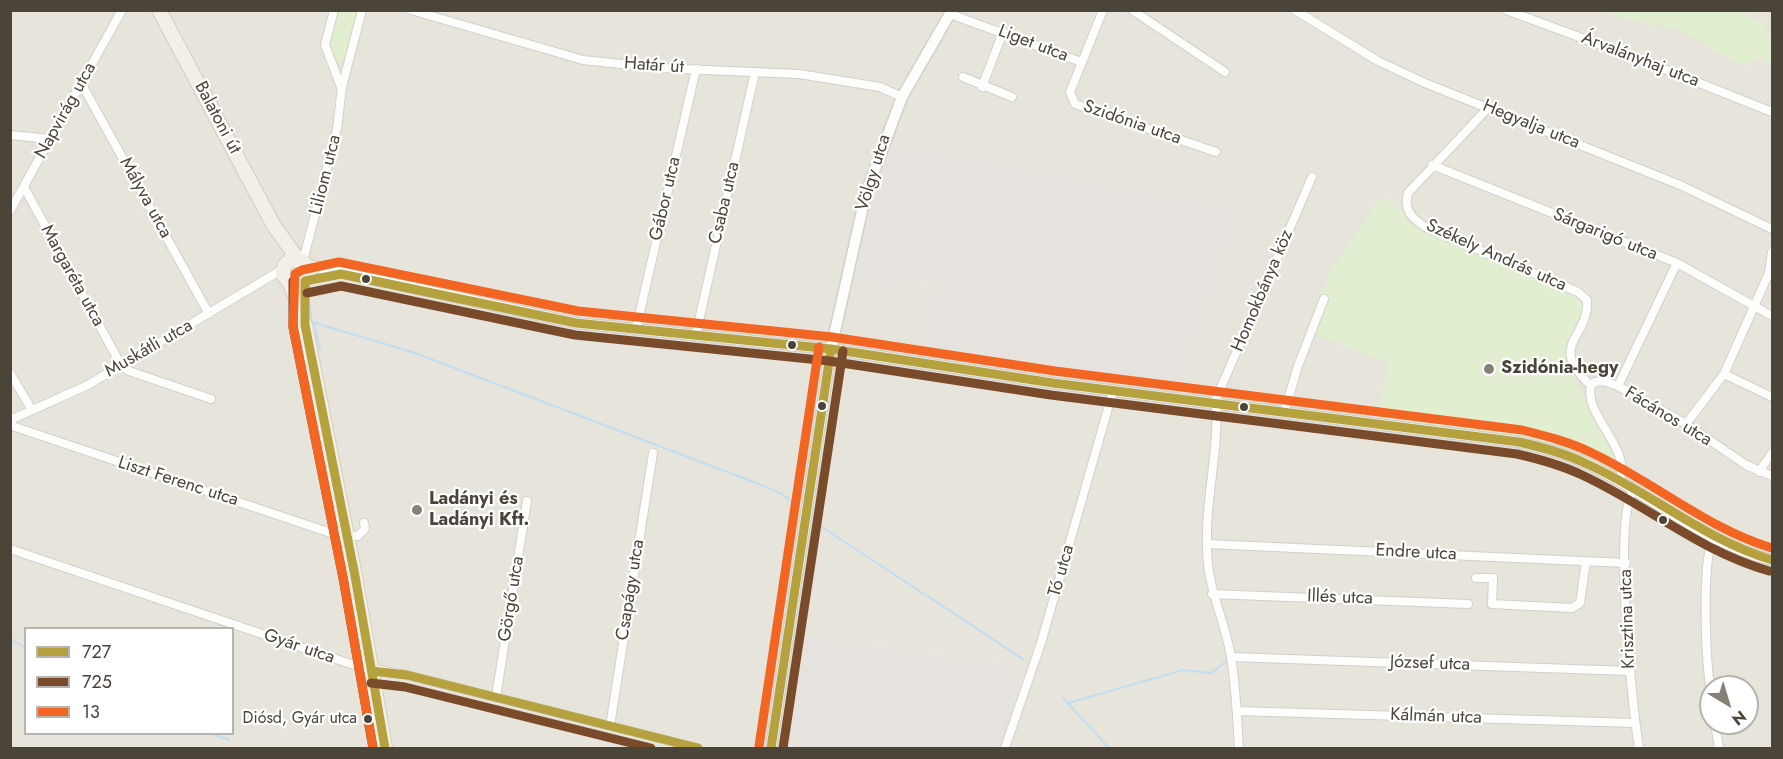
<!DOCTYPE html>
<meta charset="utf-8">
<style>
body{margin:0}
#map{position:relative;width:1783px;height:759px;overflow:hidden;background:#f4f2ee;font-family:Jost,sans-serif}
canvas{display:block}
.frame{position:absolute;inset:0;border:12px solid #4b4439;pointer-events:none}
.legend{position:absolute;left:24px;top:627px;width:210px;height:108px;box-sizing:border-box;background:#fff;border:2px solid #b7b4b0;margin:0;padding:8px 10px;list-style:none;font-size:18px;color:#4b4439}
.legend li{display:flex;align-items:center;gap:12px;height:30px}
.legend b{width:30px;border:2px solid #b7b4b0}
.north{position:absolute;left:1699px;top:675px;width:60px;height:60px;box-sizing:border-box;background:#fff;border:2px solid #b7b4b0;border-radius:50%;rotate:142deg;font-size:16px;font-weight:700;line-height:24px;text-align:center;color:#4b4439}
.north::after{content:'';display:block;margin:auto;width:21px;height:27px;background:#868178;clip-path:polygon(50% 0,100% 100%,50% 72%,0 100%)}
</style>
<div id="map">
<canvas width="1783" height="759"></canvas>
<div class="frame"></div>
<ul class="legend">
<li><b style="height:8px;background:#b5a23f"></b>727</li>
<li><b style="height:8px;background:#7a4b2a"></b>725</li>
<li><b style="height:8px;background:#f26522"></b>13</li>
</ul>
<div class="north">N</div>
</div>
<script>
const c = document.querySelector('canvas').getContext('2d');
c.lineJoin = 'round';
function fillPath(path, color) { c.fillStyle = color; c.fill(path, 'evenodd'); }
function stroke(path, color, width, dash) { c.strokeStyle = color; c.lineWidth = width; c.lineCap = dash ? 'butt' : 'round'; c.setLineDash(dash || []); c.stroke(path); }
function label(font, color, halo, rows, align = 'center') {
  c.font = font + ' Jost,sans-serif'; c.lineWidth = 4.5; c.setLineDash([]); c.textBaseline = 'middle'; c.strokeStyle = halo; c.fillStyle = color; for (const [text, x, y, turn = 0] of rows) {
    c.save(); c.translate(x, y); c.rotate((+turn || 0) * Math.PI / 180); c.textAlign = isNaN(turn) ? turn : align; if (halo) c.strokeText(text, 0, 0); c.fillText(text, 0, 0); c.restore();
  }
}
fillPath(new Path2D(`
 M10,11H1772V748H999L1023,667L796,636L777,748H11ZM1241,211L924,352L933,282L904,278L903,288L851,282ZM26,628H232V734H26ZM1711,687H1747V723H1711Z`), '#e7e4dc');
fillPath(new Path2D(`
 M890,143L1241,211L1177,393L923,352L933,282L904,278L903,288L851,282Z
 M795,636L1024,667L999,748H777Z`), '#e6e2de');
fillPath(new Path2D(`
 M334,11H359L346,63L343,67L329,52V29Z
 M1608,11H1737L1766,25V35L1772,37V65L1761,56L1743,67L1677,29L1621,19Z
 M1382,197C1400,205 1406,217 1423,229L1579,292L1583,310L1567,344L1569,366L1615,459V474L1561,445L1506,435L1378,420L1388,362L1308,332L1332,268Z`), '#e1eecf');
stroke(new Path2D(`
 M309,301L312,322L415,353L764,486L782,494L799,507
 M314,322L320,351
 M822,527L1023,659
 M10,639L26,648
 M1063,698L1109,748
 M1068,703L1183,670L1211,673L1228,660
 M212,734L229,740`), '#c0ddf1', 2);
const minor = new Path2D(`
 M334,10L325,45L341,87
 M411,10L583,60L658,68L799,74L880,87L902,97
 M1103,10L1070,92L1075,104L1216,152
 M1132,10L1225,72
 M1295,10L1378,61L1425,83L1680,185L1772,229
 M1506,10L1639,59L1772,112
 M950,14L1081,62
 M963,77L1012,97
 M81,83L209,314
 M982,87L1003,32
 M1488,108L1408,193C1403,210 1412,218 1425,227L1578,292L1587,300C1589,341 1546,342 1591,386
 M10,135L51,139
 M1432,165L1677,263L1772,316
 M24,187L121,365L129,371L211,399
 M10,211L122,10
 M303,261L337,129L342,87L362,10
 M636,329L696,69
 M696,334L755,72
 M10,373L32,410
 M1724,374L1772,397
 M1618,386L1677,263
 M1284,413L1298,366L1324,299
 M10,420L88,385L283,269
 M10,423L15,427L334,534L358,536L365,529L364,523
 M1686,424L1724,374L1769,273L1772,252
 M1759,472L1772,453
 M1619,481C1634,451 1583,415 1591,386L1595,382L1604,381L1618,386L1686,424L1746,465L1772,476
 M1633,491C1613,522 1632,705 1639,748
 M1207,544L1626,563
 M10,549L357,666L407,675L698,748
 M1476,578H1493L1492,604L1572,608L1580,603L1586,561
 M1212,594L1468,604
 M1231,657L1629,671
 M1711,694C1706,662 1701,566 1713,538
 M496,697L527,501
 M1237,711L1635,723
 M1715,723L1719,748
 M610,726L653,453
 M1005,748L1041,643L1113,391
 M1239,748C1237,718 1236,687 1231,657C1226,625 1211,596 1208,564C1202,508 1220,454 1216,399L1312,177`);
const tertiary = new Path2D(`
 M307,265L576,323L831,349L1053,383L1519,442C1545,448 1571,455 1594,467C1654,497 1705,544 1772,560
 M771,748L831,349L866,193L902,97L952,10`);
const primary = new Path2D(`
 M159,10L274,226L297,258
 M290,283L299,284L308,277L309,268L303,261L290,260L284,266L283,275L290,283L305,325L355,576L385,748`);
stroke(minor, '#d2d0cb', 10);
stroke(tertiary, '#d2d0cb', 13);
stroke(primary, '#d6cebb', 16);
stroke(minor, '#fdfdfc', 8);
stroke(tertiary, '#fdfdfc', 10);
stroke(primary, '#f2efe6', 14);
stroke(new Path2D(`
 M305,281L341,274L576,323L831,349L1053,383L1519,442C1541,447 1564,453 1585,463C1650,492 1703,539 1772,560
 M305,281V325L355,576L385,748
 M372,671L407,675L698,748
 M771,748L831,349`), '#b5a23f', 9);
stroke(new Path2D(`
 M293,281V327L343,578L373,748
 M307,293L341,286L575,335L829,361L1051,395L1517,454C1539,459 1561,465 1582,475C1647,505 1699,551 1769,571
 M371,683L405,687L651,748
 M783,748L843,351`), '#7a4b2a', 9);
stroke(new Path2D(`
 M759,746L819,347
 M373,748L343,578L293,327L295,274L302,270L339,262L578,311L832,337L1055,371L1522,430C1546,436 1570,442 1592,453C1654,482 1706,528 1772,548`), '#f26522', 9);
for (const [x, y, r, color] of [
 [366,279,5,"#4b4439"],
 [792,345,5,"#4b4439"],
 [1489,369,6,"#868178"],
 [822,406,5,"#4b4439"],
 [1244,407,5,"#4b4439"],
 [417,510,6,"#868178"],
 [1663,520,5,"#4b4439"],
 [368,719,5,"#4b4439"]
]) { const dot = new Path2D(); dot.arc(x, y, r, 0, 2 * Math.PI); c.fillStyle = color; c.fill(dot); stroke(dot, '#fff', 2); }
label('16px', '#4b4439', '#fff', [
 ["Diósd, Gyár utca",357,719]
], 'right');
label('18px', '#4b4439', '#fff', [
 ["Liget utca",1033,44,21],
 ["Árvalányhaj utca",1640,60,21],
 ["Határ út",654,66,4],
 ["Napvirág utca",66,111,-61],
 ["Balatoni út",217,118,62],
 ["Szidónia utca",1132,123,19],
 ["Hegyalja utca",1531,125,22],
 ["Völgy utca",874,173,-73],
 ["Liliom utca",326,175,-76],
 ["Mályva utca",145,198,61],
 ["Gábor utca",666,199,-77],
 ["Csaba utca",725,203,-77],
 ["Sárgarigó utca",1605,235,22],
 ["Székely András utca",1496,256,24],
 ["Margaréta utca",72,276,61],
 ["Homokbánya köz",1263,291,-67],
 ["Muskátli utca",149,349,-30],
 ["Fácános utca",1668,417,31],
 ["Liszt Ferenc utca",178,482,18],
 ["Endre utca",1416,553,3],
 ["Tó utca",1062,571,-74],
 ["Csapágy utca",631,590,-81],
 ["Illés utca",1340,598,2],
 ["Görgő utca",512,599,-81],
 ["Krisztina utca",1628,619,-92],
 ["Gyár utca",299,647,19],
 ["József utca",1430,664,2],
 ["Kálmán utca",1436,717,2]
]);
label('bold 18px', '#4b4439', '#fff', [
 ["Szidónia-hegy",1501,369],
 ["Ladányi és",429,500],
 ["Ladányi Kft.",429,521]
], 'left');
</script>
